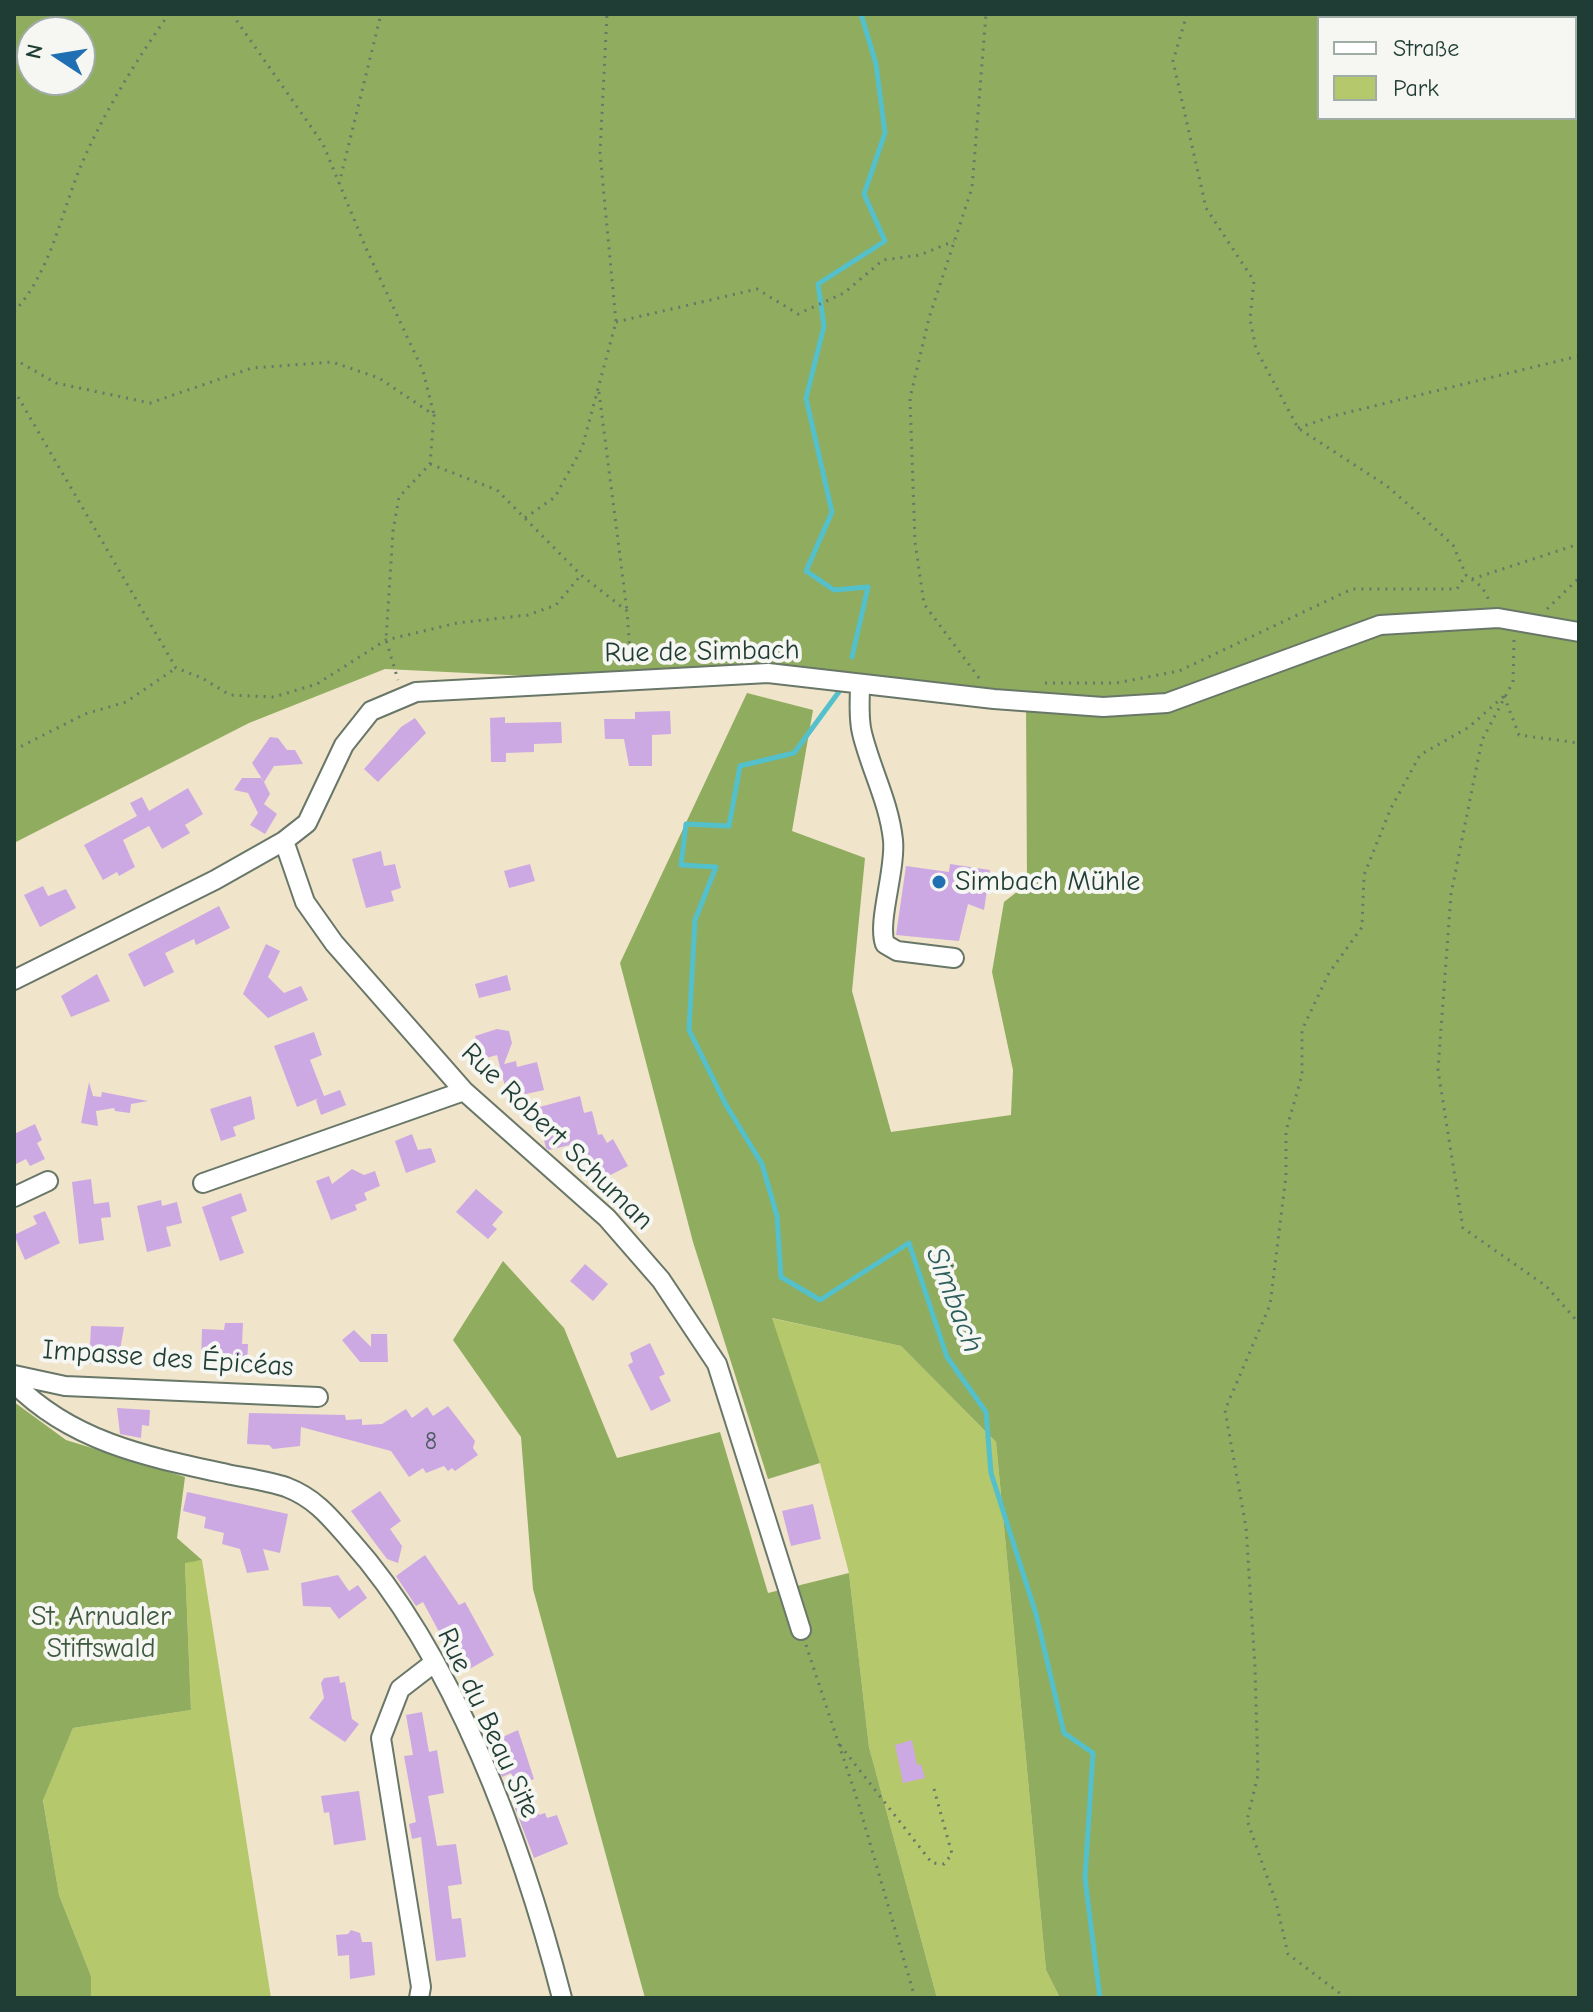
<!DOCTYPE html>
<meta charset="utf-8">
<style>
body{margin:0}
#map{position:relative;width:1593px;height:2012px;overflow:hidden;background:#f0e4ca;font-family:"Comic Neue",sans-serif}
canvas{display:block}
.frame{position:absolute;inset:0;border:16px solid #1f3d34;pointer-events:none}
.legend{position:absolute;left:1317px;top:16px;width:260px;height:104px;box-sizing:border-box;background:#f6f6f2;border:2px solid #a0aca6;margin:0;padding:10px 14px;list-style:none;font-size:24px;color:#1f3d34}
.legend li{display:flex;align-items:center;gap:16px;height:40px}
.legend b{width:40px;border:2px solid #a0aca6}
.north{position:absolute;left:16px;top:16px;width:80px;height:80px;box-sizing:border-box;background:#f6f6f2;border:2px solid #a0aca6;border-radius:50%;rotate:282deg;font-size:22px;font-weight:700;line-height:32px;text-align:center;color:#1f3d34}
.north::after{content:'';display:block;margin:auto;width:28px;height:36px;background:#1f6fb2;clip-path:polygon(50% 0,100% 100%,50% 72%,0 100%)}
</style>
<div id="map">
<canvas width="1593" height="2012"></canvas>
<div class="frame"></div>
<ul class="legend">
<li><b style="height:10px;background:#fff"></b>Straße</li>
<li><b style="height:22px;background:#b5c86b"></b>Park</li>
</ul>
<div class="north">N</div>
</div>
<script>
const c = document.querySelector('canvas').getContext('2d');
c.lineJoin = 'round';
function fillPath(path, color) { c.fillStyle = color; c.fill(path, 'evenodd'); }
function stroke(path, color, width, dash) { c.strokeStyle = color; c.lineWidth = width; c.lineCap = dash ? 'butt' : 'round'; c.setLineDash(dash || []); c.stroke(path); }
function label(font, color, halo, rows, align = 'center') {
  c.font = font + ' "Comic Neue",sans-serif'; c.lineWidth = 8; c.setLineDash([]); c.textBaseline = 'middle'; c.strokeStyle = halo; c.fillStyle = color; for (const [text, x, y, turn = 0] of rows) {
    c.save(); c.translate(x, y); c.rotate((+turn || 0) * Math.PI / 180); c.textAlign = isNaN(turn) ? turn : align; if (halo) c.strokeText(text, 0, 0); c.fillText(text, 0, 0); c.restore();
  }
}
fillPath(new Path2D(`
 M771,1318L901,1346L996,1442L1046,1970L1060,1998H937L869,1747L849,1573L820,1463Z
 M202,1560L271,1998H91V1976L59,1895L43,1799L73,1728L191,1710L185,1562Z`), '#b5c86b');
fillPath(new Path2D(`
 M14,14H1579V1998H1060L1046,1970L996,1442L901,1346L772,1318L820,1463L768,1479L693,1242L620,963L747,693L813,710L792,831L865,858L852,991L891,1132L1011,1115L1013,1070L992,972L1004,902L1027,884L1026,700L846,677L632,681L385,669L249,723L14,843ZM1319,18H1575V118H1319ZM32,32H80V80H32Z
 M503,1261L564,1328L617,1458L720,1432L768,1593L849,1573L869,1747L937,1998H645L533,1589L521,1437L453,1340Z
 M14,1402L66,1440L185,1477L177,1538L202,1560L185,1563L191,1710L73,1728L43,1800L59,1895L91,1976V1998H14Z`), '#90ac5f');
stroke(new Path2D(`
 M852,657L868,587L834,590L806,571L832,512L806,398L824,326L818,284L885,241L864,194L885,133L876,64L861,14
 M841,689L794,753L740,766L729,826L686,824L681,865L716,867L695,920L689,1030L726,1105L762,1164L777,1216L781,1277L820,1300L909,1243L947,1357L986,1412L991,1473L1036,1614L1064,1733L1093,1753L1085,1878L1100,1998`), '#53c0cb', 5);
fillPath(new Path2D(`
 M670,711L671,734L652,735V766H629L624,739H605L604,719H635V712Z
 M505,717V723L561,722L562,743L534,744V752L506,753V762H491L490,718Z
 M415,718L426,733L378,782L364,769L401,727Z
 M270,737L278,738L287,750H295L303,764L274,766L264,782L252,763Z
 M242,778H262L270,794L264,804L277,814L265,834L250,825L258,813L248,793L234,790Z
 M188,788L203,814L185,825L190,833L162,849L149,826L123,840L135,867L119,876L117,872L103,880L84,845L137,816L130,803L142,797L149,811Z
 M381,851L384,866L395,864L401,888L391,891L394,901L366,908L352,859Z
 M530,864L535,881L509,888L504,871Z
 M950,864L990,870L984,910L968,904L959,941L896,935L906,866L949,872Z
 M43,886L48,896L66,889L76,908L40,927L24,895Z
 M219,906L230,928L196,945L194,939L165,953L174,972L144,987L128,954Z
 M266,944L280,951L268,977L284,993L301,986L308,1000L268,1018L243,994Z
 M97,974L110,1001L71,1017L61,996Z
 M507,975L511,990L479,998L475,984Z
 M497,1029L509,1031L512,1043L504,1064L516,1061L517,1067L537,1062L544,1090L508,1098L497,1055L482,1059L475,1036Z
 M314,1032L322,1055L310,1060L324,1096L340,1090L346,1105L321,1115L316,1100L319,1098L297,1107L274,1046Z
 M89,1082L93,1096L101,1097L102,1092L148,1101L131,1104L130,1113L115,1111L114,1108L96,1111L98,1126L81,1123Z
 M251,1096L255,1119L233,1127L236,1136L221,1141L210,1109Z
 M580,1096L584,1113L592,1111L598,1135L602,1134L607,1143L613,1139L628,1166L595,1183L574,1144L549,1150L546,1148L536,1108Z
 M35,1124L42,1140L37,1143L45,1159L30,1166L26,1159L14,1165V1134Z
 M412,1134L418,1150L431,1148L436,1162L406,1173L395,1141Z
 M352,1169L364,1175L375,1171L380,1186L364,1193L367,1200L355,1205L357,1210L331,1220L316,1181L329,1176L332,1184Z
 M91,1179L94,1204L109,1202L111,1217L101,1218L104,1240L79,1244L72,1182Z
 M476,1189L503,1212L492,1225L497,1229L488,1239L456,1212Z
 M241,1193L247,1211L231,1217L244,1253L220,1261L202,1207Z
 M161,1200L162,1206L177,1202L182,1223L166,1227L171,1246L147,1252L137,1206Z
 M45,1211L60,1243L25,1260L14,1235L37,1224L33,1216Z
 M585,1264L608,1284L593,1301L570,1281Z
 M225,1323H243L242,1344H248L247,1366L201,1362L202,1329L224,1330Z
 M91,1326L124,1327L118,1362L84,1364L82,1346H90Z
 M354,1330L371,1347V1334H387L388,1362H360L342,1340Z
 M650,1343L665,1374L659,1377L671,1401L651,1411L628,1365L633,1362L630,1353Z
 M448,1406L475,1441L473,1448L478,1455L455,1471L452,1468L448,1471L444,1466L426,1473L423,1468L409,1477L391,1451L301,1427L300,1446L273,1449L269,1445L247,1444L249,1413L345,1415L346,1420L362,1419V1425L382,1424L406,1409L412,1418L427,1407L433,1416Z
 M117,1408L150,1410L149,1426L142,1425L141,1438L120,1434Z
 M380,1491L401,1521L390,1529L402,1546L398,1563L387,1559L351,1511Z
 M187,1492L288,1514L280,1553L263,1549L269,1570L247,1573L240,1549L222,1544L224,1533L204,1528L206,1517L183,1511Z
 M813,1504L821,1539L791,1546L782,1511Z
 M425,1555L459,1605L465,1602L494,1655L466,1671L450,1640L445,1643L423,1602L416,1606L396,1576Z
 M338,1575L349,1591L358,1585L367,1598L339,1619L330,1607L303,1606L301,1583Z
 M339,1676L340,1683L345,1682L352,1719L359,1724L345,1742L309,1718L324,1698L321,1683L324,1678Z
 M422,1712L429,1752L437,1750L444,1793L428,1796L437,1846L456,1844L462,1884L448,1886L452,1919L461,1918L466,1957L436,1961L421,1837L412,1839L409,1824L416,1822L404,1756L413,1755L406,1715Z
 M518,1730L534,1779L517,1786L511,1773L502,1777L497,1764L502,1762L496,1740Z
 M912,1740L917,1765L921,1764L925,1778L903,1783L895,1745Z
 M359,1791L366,1840L334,1845L329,1812L324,1813L321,1796Z
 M531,1795L539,1815L545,1813L547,1818L557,1815L568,1844L534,1858L513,1803Z
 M351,1930L360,1933L362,1942H372L375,1975L350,1979L349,1955L338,1956L336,1935L348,1934Z`), '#cda9e3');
const minor = new Path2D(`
 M860,684C860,700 858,717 862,733C871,770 889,802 893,840C896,870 877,922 885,944L897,951L954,958
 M284,841L305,902L334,943L464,1091L607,1218L661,1280L717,1364L801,1630
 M14,980L215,880L284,841L307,823L344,745L371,711L416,692L768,673L994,699L1103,707L1167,703L1380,625L1498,618L1579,632
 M203,1183L464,1091
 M14,1197L48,1181
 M14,1375L65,1386L318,1397
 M14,1383C72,1442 148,1457 227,1474C246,1478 268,1481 286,1487C315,1498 330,1517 350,1540C455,1657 523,1847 562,1998
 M419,1998L421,1987L381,1738L400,1689L435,1662`);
stroke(minor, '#687768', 22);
stroke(new Path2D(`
 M232,14L323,144L365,246L423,371L434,415
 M1187,14L1173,61L1206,208L1254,281L1250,319L1256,349L1298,428L1387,486L1419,514L1453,545L1466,575L1482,587L1489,600
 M339,184L381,14
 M14,312C51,271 60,217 80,168C100,119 138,57 169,14
 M616,322L757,289L798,314L844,293L883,260L920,255L954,241
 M14,359L56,383L150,403L252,368L332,362L379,378L434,415L430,464L399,497L393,531L386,640L398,680
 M14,390L176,668L202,678L230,695L274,697L317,684L386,640L457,623L528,615L556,605L581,575
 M599,392L627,611
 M1298,428L1333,416L1579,356
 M430,464L497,490L581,575L627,611L631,665
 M525,518L555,497L582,448L616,322L600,153L607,14
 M1472,579L1579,544
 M1547,609L1579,578
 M1514,640L1513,682L1482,740L1451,894L1438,1070L1463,1228L1546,1286L1579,1323
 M979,678L924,604L915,542L910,398L929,318L972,188L986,14
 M1045,683H1116L1179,671L1352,589H1457L1466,575
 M1504,696L1519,735L1579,743
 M14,750L85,714L126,702L176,668
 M806,1645L858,1802L915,1998
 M840,1745L932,1863L944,1864L952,1854L934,1789
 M1346,1998L1288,1954L1276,1902L1247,1820L1258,1775L1255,1667L1246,1527L1225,1410L1270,1305L1286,1176V1131L1302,1075V1030L1329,973L1362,927L1364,875L1391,808L1420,755L1469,727L1504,696`), '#687768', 3, [2, 6]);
stroke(minor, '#fff', 18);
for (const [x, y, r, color] of [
 [939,882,8,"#1f6fb2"]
]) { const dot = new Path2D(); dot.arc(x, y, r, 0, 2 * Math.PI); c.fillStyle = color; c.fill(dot); stroke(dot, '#f6f6f2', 3); }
label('24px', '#4a5860', null, [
 ["8",431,1442]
]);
label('28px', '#1f3d34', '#f6f6f2', [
 ["Rue de Simbach",702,652,-1],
 ["Rue Robert Schuman",557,1137,44],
 ["Impasse des Épicéas",168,1359,4],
 ["Rue du Beau Site",488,1723,65]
]);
label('28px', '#1f3d34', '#f6f6f2', [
 ["Simbach Mühle",955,882]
], 'left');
label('28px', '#3d593f', '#f6f6f2', [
 ["St. Arnualer",101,1617],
 ["Stiftswald",101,1649]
]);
label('italic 30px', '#2c5e5a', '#f6f6f2', [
 ["Simbach",954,1300,69]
]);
</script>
